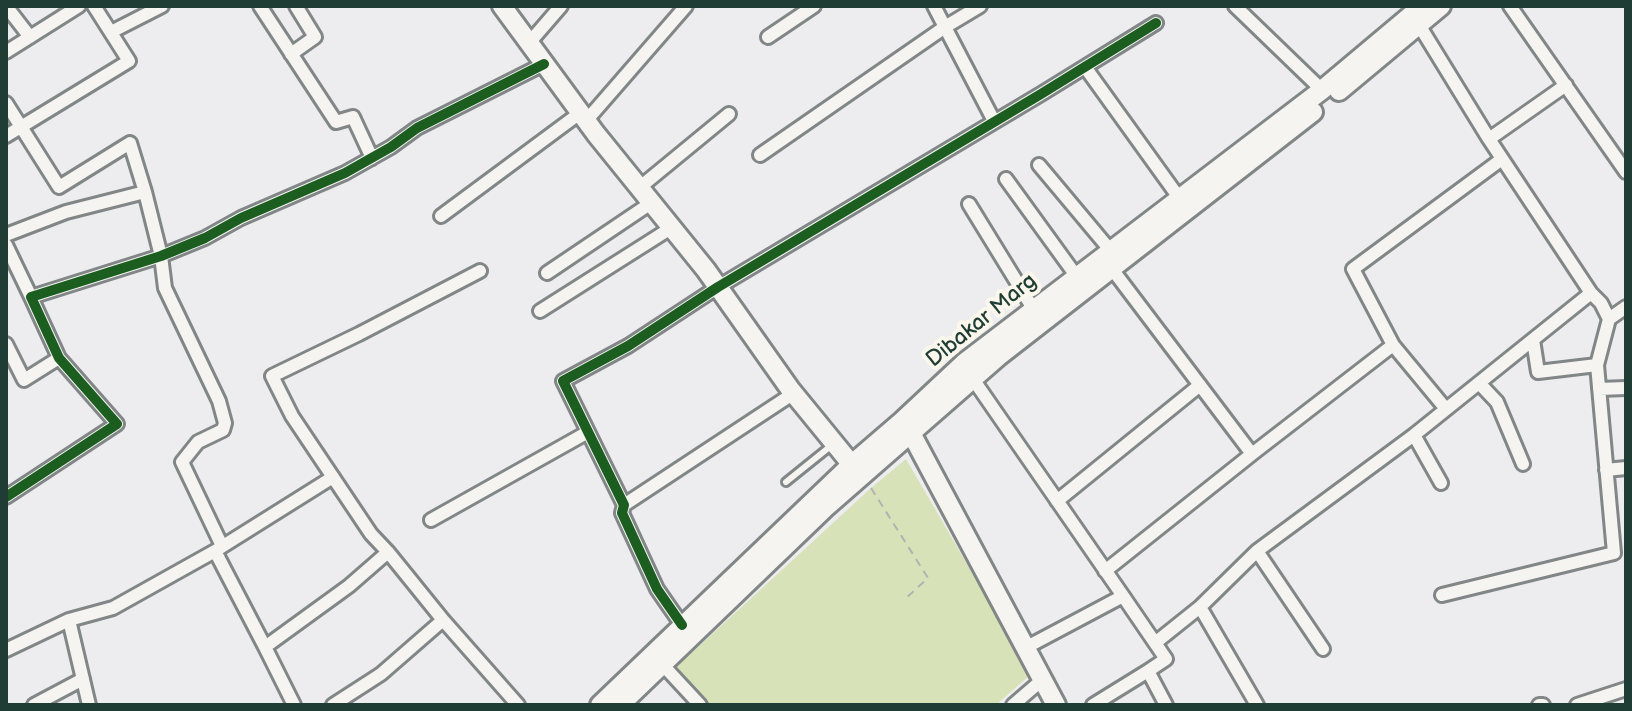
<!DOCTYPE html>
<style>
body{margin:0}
#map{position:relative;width:1632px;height:711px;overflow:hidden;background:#edecee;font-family:"Balsamiq Sans",sans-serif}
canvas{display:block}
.frame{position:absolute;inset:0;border:8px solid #1f3d34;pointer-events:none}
</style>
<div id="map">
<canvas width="1632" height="711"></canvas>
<div class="frame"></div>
</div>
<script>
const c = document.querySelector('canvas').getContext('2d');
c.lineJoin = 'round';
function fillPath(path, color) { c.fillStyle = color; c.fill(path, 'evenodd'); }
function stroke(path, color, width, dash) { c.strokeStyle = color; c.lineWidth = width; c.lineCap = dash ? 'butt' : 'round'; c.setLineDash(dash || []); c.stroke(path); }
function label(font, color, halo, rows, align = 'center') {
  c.font = font + ' "Balsamiq Sans",sans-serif'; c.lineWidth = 8; c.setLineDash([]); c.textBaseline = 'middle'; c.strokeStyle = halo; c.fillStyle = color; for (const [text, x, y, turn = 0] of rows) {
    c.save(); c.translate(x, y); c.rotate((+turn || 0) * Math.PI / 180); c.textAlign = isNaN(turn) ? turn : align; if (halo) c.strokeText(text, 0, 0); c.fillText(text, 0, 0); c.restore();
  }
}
fillPath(new Path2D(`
 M906,459L1031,674L996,705H706L672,671L871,488Z`), '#d8e2b9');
const lane = new Path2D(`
 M786,482L832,445`);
const street = new Path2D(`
 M6,6L30,37
 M260,6L336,122L353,117L372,158
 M934,6L994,121
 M1235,6L1322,90
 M1510,6L1626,172
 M1419,25L1489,139L1591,293L1601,303L1609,319L1597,365L1614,553L1442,595
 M111,32L162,6
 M768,37L814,6
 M529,43L561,6
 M6,52L79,6
 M291,54L315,37L296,6
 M1085,67L1180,199
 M6,103L59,187L130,143L145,192
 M586,121L686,6
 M6,136L129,61L94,6
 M1489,139L1566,85
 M760,155L945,27L980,6
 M1039,165L1111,251
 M1006,179L1077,277
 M639,188L729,114
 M969,204L1034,310
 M441,216L580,113
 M6,235L66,212L145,192L161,256L165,288L219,401L225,423L223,430L198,442L182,462L222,546
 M6,245L31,297
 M480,271L359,334L272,376L292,416L371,534L388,552L443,620L518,705
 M547,273L651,203
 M540,311L671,228
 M1609,319L1626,307
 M1533,340L1538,372L1597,365
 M6,344L24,380L59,358
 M1393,345L1353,269L1502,159
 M973,379L1123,596L1025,648
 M1479,383L1497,402L1523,464
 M1599,389L1626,388
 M1414,435L1441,483
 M1252,454L1393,345L1446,409
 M1606,470L1626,468
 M333,477L215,551L265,647L349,586L388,552
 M6,497L117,424L59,358L31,297L161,256L205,238L241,218L345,173L391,147L417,128L544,64
 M1057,501L1200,385
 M624,505L794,393
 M431,520L588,432
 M1257,551L1323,649
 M1105,571L1252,454L1109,265
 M1123,596L1166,659L1148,671
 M1200,607L1257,705
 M682,625L657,589L622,513L624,505L563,381L628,346L718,287L1041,94L1156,23
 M1155,643L1200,607L1257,551L1414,435L1591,293
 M265,647L294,705
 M6,650L69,620
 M662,664L700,705
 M34,705L83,679
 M89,705L69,620L113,608L215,551
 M333,705L381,674L443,620
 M1013,705L1042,680
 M1093,705L1148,671L1166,705
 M1539,705H1543
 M1577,705L1626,689`);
const secondary = new Path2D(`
 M502,6L596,134L706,270L790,389L857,471
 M1339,91L1441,6
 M911,433L1056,705
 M600,705L852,464L902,421L964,363L1322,90L1422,6
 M620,705L825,508L999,356L1313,112`);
stroke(lane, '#818686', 12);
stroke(street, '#818686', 18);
stroke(secondary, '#818686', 24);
stroke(new Path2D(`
 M871,488L928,578L904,600`), '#b1b3b1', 2, [8, 6]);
stroke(lane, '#f5f4f1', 6);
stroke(street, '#f5f4f1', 12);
stroke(secondary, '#f5f4f1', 18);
stroke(new Path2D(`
 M6,497L117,424L59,358L31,297L161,256L205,238L241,218L345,173L391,147L417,128L544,64
 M682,625L657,589L622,513L624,505L563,381L628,346L718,287L1041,94L1156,23`), '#1b5e20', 10);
label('22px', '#1f3d34', '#fbf7ec', [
 ["Dibakar Marg",982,321,-39]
]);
</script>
